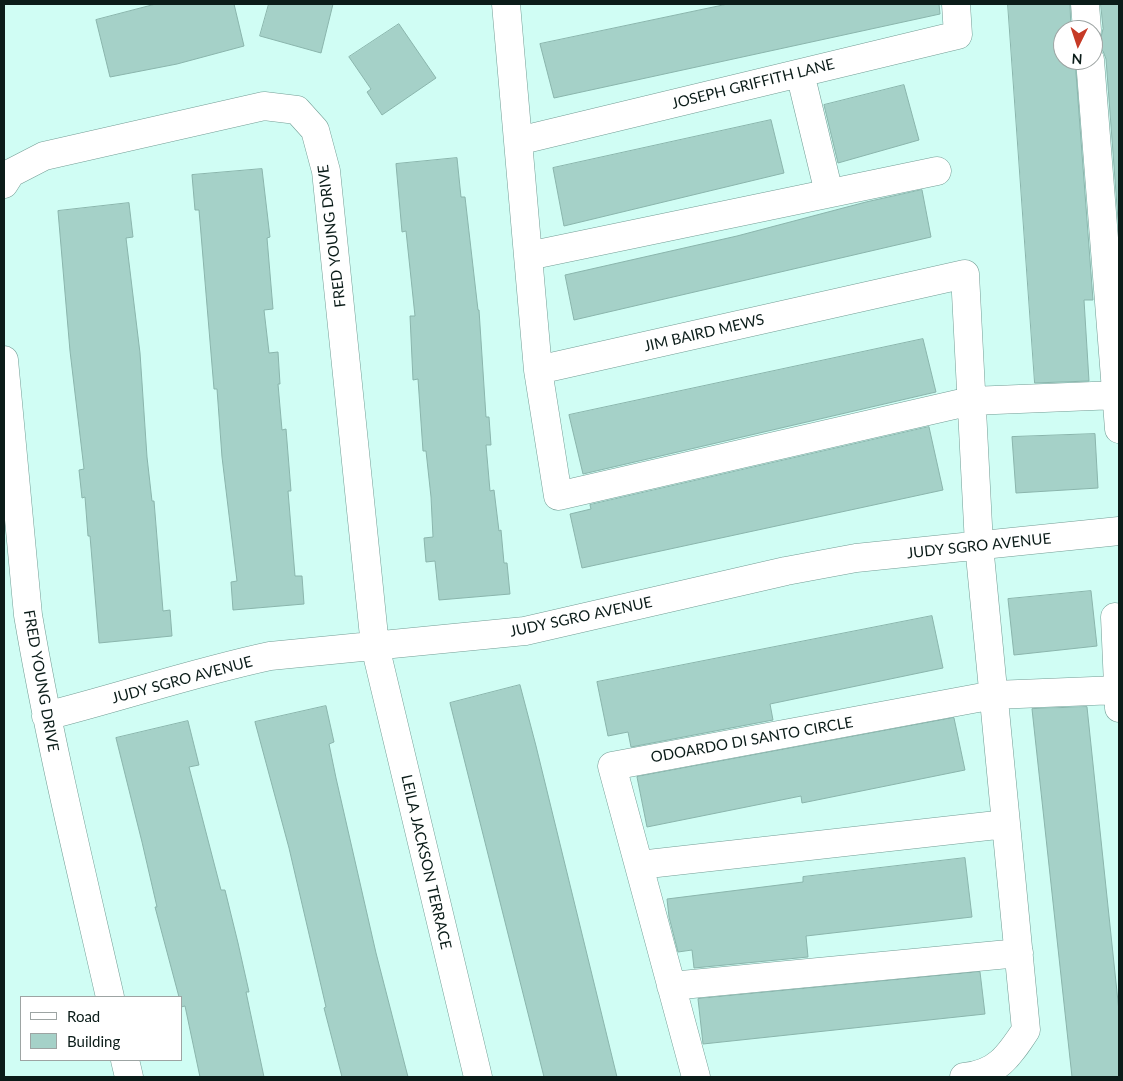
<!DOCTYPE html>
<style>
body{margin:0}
#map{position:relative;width:1123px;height:1081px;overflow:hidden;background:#d0fdf4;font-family:Lato,sans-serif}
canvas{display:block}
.frame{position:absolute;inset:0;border:5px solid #0b1c19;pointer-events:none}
.legend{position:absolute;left:20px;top:996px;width:162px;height:65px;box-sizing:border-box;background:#fff;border:1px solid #9da4a3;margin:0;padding:6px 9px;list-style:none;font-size:15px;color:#0b1c19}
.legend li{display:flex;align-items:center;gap:10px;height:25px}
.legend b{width:25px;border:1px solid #9da4a3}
.north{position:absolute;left:1053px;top:20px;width:50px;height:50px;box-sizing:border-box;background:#fff;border:1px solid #9da4a3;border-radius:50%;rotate:184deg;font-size:14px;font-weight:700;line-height:20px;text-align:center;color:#0b1c19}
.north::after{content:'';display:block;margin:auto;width:18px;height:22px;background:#c63a26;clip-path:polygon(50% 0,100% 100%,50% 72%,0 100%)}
</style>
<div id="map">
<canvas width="1123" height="1081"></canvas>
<div class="frame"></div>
<ul class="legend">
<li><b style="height:6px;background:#fff"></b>Road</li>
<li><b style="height:14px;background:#a5d1c8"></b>Building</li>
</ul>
<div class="north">N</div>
</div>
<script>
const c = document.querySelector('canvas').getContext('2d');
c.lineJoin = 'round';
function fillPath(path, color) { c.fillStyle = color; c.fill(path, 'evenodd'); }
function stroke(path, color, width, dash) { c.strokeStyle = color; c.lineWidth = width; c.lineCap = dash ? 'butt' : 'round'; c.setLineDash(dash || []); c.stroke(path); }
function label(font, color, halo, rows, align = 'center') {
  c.font = font + ' Lato,sans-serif'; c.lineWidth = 4; c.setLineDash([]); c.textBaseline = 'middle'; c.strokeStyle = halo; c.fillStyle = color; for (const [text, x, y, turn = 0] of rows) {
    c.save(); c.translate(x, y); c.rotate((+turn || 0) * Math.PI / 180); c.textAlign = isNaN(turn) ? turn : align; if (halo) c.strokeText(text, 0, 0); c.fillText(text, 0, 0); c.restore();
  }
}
const building = new Path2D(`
 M156,4H234L244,46L177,64L110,77L96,20Z
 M269,4H333L321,53L260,36Z
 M728,4H939L940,14L554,98L540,44Z
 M1008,4H1070L1071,30H1063V60H1075L1093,300H1084L1089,381L1035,383Z
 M1101,4H1119V233L1106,59L1103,51L1093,45L1101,37L1103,29Z
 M399,24L436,78L382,115L367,92L371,89L349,57Z
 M904,85L919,140L838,163L824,105Z
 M771,120L784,173L564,226L553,168Z
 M457,158L461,197H465L478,310H479L486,417H489L491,445H486L490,491L494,490L499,531L501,530L504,563H507L510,594L439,600L435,561L426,562L424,538L433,537L431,497L426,451H423L418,379L413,380L410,316H415L406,231L402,232L396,164Z
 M262,169L270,237L267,238L273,309L264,310L269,353L278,352L280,384H278L282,430L286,429L291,491H288L295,576H302L304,604L233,610L231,582L237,581L222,457L217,389H214L199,210H195L192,175Z
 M922,190L931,237L574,320L565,275L737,236L866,202Z
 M129,203L133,237L126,238L140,353L147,457L152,501H154L163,611L170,610L172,636L99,643L90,536H88L85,497L82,498L79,470L84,469L70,351L58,211Z
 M923,339L936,392L583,474L569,415Z
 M929,427L943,490L582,568L570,514L591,509L590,505Z
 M1095,434L1098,488L1016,493L1012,437Z
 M1091,591L1097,646L1014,655L1008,599Z
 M932,616L943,668L770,704L773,720L631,747L628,732L608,736L597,682Z
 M520,685L536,746L617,1077H544L450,703Z
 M326,706L334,742L329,744L336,778L376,953L408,1077H342L324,1008L326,1007L289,848L255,722Z
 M1087,707L1119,1011V1077H1072L1032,709Z
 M954,718L965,770L802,803L801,796L647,827L637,777Z
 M188,721L199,765L189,767L221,890H225L238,943L249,992H246L264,1077H200L185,1006L181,1007V997H179L155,907H157L142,842L116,738Z
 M965,858L972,917L806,936L808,957L694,968L692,950L678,952L669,917L667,899L803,882V877Z
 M980,972L985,1014L703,1044L698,999Z`);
fillPath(building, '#a5d1c8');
stroke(building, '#8ab5ac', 1);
const minor = new Path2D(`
 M506,4L538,370L965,274L979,545L1026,1030C1009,1056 997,1074 964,1077
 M1085,4L1087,30
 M1090,60L1119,429
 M800,73L829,193
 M518,141L958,35L956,4
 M4,184L11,173L44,156L264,106L297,110L315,130L326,171L375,646L478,1077
 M528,256L937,171
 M4,360L28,615C50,744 81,870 110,997
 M538,370L558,496L971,401L1117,395
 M1115,617L1119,708
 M46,716C121,697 195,672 270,656L525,631L786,571L856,558L1119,531
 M639,865L1006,824
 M671,986L1019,953
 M125,1060L129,1077
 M696,1077L612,766L994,695L1118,690`);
stroke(minor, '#739d95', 29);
stroke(minor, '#fff', 28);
label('15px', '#0b1c19', '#fff', [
 ["JOSEPH GRIFFITH LANE",753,84,-14],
 ["FRED YOUNG DRIVE",332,236,-97],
 ["JIM BAIRD MEWS",704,333,-13],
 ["JUDY SGRO AVENUE",979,546,-6],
 ["JUDY SGRO AVENUE",581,617,-12],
 ["JUDY SGRO AVENUE",182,680,-15],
 ["FRED YOUNG DRIVE",41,681,80],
 ["ODOARDO DI SANTO CIRCLE",752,740,-10],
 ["LEILA JACKSON TERRACE",426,862,77]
]);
</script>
